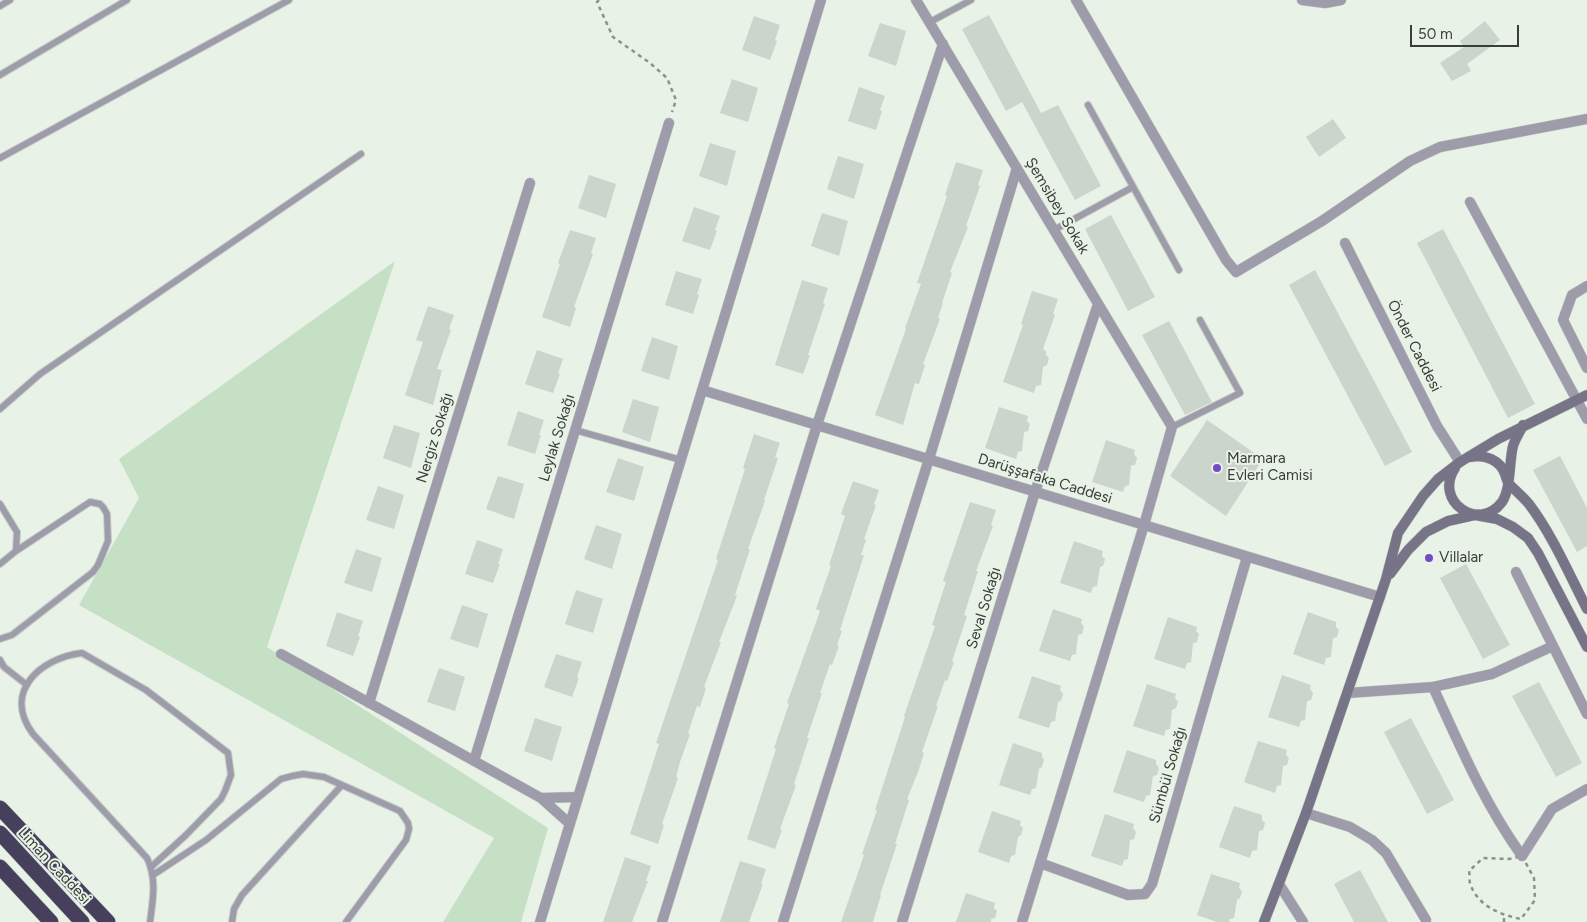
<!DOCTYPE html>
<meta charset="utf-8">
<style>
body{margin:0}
#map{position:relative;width:1587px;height:922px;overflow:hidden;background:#e8f2e7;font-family:Figtree,sans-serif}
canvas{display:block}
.scale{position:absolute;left:1410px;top:25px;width:109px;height:22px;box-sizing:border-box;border:2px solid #393e39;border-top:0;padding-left:6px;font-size:15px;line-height:18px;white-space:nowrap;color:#393e39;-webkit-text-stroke:4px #e8f2e7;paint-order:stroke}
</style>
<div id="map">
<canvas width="1587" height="922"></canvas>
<div class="scale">50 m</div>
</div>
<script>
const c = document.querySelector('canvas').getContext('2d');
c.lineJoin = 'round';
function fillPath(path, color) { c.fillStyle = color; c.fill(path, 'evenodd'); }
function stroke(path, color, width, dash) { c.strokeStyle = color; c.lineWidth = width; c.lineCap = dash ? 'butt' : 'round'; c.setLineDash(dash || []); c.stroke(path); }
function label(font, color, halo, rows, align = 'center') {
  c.font = font + ' Figtree,sans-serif'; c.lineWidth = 4; c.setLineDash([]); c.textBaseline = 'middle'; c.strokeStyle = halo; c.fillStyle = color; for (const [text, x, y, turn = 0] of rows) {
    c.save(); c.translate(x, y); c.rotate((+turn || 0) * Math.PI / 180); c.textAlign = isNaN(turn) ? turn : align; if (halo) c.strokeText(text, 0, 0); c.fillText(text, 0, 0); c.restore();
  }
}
fillPath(new Path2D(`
 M395,261L267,647L548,828L521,922H443L494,838L79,605L139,498L119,459Z`), '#c5e0c4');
fillPath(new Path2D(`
 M989,15L1041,113L1058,105L1101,186L1075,200L1022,102L1006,111L962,29Z
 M754,16L780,25L775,40L777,41L770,60L742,50Z
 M1485,21L1500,40L1467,64L1471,71L1452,81L1440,63L1464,47L1460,41Z
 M880,23L906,31L896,66L868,56Z
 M732,79L758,88L748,122L720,113Z
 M859,87L885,96L880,110L882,111L876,130L848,121Z
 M1333,119L1346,138L1319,157L1306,137Z
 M710,143L736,151L727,186L699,176Z
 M838,156L864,164L854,199L827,189Z
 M956,162L983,170L978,185L980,186L966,226L968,227L950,272L952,273L942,303H943L938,318L940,319L923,364L925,365L919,384L915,383L903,425L875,415L906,329L905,328L921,284L917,283L947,196L945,195Z
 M589,175L616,184L606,218L578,208Z
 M694,207L720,216L715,230L717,231L710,250L682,241Z
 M822,213L848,221L839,256L811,246Z
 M1111,215L1155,297L1128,311L1085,229Z
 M1443,229L1535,404L1508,418L1417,243Z
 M570,230L596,238L591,253L593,254L574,307L576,308L570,327L542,317L560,264L558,263Z
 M1315,270L1412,452L1385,466L1289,285Z
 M676,271L702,279L697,294L699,295L693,314L665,305Z
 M802,280L828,288L823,303L825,304L808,355H810L803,374L775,365Z
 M1032,291L1058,299L1053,314L1055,315L1043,349L1046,351V355L1049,358L1047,365L1043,367L1041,385L1036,386L1034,393L1003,382L1023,325L1021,324Z
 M428,306L454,315L449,329L451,330L437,369L442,370L433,405L405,395L423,342L416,340Z
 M1169,321L1212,402L1185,415L1142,335Z
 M652,337L678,346L669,380L641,371Z
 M537,350L563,359L558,373L560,374L553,393L525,384Z
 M633,399L659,407L650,442L622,432Z
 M999,407L1028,416L1027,421L1030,424L1028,431L1024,432L1022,451L1018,452L1016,459L985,448Z
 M518,411L544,420L539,435H541L535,454L507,445Z
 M1207,420L1263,459L1226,516L1170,476Z
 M394,425L420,433L411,468L383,458Z
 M754,434L780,443L775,457L778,458L764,500L765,501L748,549H750L735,595L737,596L719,642H721L704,687L706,688L700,707L697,706L688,733L690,734L680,762L676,777L678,778L662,824L664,825L658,844L630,834L659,744L656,743L718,560L716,559L745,469L743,468Z
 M1106,440L1135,450L1134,454L1137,458L1135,465L1131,466L1129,485L1125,486L1123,492L1092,482Z
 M1560,456L1587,508V546L1577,552L1533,470Z
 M618,458L644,467L634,501L606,492Z
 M498,476L524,484L514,519L486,509Z
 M853,481L879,490L874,504L876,505L864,539L866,540L861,555H864L840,630L842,631L837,645L839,646L832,665L830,664L820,693H822L807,738H809L794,784L796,785L780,829L782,830L775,849L747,839L776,749L774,748L789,704L787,703L820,611L816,609L831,566L829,565L845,516L841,514Z
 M378,486L404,495L394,529L366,520Z
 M970,502L996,510L991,525L993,526L976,571H978L964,615L967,616L952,661L954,662L947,681L945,680L936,706H938L922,752L924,753L918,772L907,799L909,800L895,844H897L880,895H881L873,922H841L864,855L862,854L877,810H875L905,717L904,716L935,626L932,625L946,582L943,581Z
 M596,525L622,534L612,569L584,559Z
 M477,540L503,549L498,564H500L493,583L465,574Z
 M1074,541L1103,551L1102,556L1105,559L1103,566L1100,567L1097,586L1093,587L1091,593L1060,583Z
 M356,549L382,558L372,592L344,583Z
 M1466,564L1510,645L1483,659L1440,578Z
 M576,590L603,599L593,633L565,624Z
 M462,605L488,614L478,648L450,639Z
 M1053,609L1082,619L1081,623L1084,627L1082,634L1078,635L1076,654L1072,655L1070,661L1039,651Z
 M337,612L363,621L358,636L360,637L353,656L326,646Z
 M1308,612L1336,622V627L1339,630L1337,637L1333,638L1331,657L1326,658L1324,665L1293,654Z
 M1168,617L1197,627L1196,631L1199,634L1197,642L1193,643L1191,662L1187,663L1185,669L1154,659Z
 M556,654L582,662L577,677L579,678L572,697L544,687Z
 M439,668L465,677L455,711L427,702Z
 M1282,675L1311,685L1310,689L1313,693L1311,700L1307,701L1305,720L1301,721L1299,727L1268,717Z
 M1032,676L1061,686L1060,690L1063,694L1061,701L1058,702L1055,721L1051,722L1049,728L1018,718Z
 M1539,682L1582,763L1556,777L1512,696Z
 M1147,684L1176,694L1175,698L1178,702L1176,708L1172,710L1170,729L1166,730L1164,736L1133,726Z
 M535,718L562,727L552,761L524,751Z
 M1411,718L1454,800L1427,814L1384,732Z
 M1258,741L1287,750L1286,755L1289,758L1287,765L1283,766L1281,785L1277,786L1275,793L1244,782Z
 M1013,743L1042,753V757L1044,760L1042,767L1039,769L1036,788L1032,789L1030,795L999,785Z
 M1127,750L1156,760V764L1159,768L1157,775L1153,776L1150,795L1146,796L1144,802L1113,792Z
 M1234,806L1262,815V820L1265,823L1263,830L1259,831L1257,850L1252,851L1250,858L1219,847Z
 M992,811L1021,821L1020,825L1023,828L1021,835L1018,837L1015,855L1011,856L1009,863L978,852Z
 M1105,814L1134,824L1133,828L1136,832L1134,839L1130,840L1128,859L1124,860L1122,866L1091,856Z
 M625,857L651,866L646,881H648L632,922H603Z
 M740,861L766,869L761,884H763L749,922H720Z
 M1360,870L1388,922H1354L1334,884Z
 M1211,874L1240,883L1239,888L1242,891L1240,898L1237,900L1234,918L1230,919L1229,922H1217L1197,915Z
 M966,893L995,903L994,908L997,911L995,918L991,919V922H956Z`), '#cbd5cb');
const lane = new Path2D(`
 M0,6L10,0
 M930,22L971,0
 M0,75L127,0
 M1088,105L1179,270
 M0,158L289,0
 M1054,230L1133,187
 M0,409L40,374L361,154
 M1172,427L1240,393L1200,320
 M575,430L681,460
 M0,504L17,532L16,551L0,564
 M0,639L12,635L93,572L98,565L108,541L107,514L103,507L100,504L90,502L16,551
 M0,660L4,667L27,685
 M153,875L206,840L281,779L292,776L303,774L324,777L400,811L408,823L409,829L406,840L346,922
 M150,922C153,899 157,879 147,858L33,734C2,692 40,658 82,653L146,690L228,753L231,775L225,791L221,799L186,835L151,867
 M232,922L234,909L242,895L342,785`);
const street = new Path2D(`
 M916,0L1172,427L1144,525L1022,922
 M1076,0L1226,260L1236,272L1322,221L1410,161L1440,147L1587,119
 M1302,0L1325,3L1341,0
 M1470,202L1587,419
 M1345,243L1437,426L1460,462
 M1587,286L1572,295L1563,320L1587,368
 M702,390L1380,597
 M1516,572L1587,714
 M281,654L541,798L578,797
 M1433,687C1460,746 1484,803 1522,856L1552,809L1587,789
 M1348,693L1433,687L1492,674L1553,646
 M369,703L530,183
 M474,761L669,123
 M541,798L570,824
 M1306,813L1350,827L1372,840L1386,853L1426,920
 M1040,863L1128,895L1145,894L1152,884L1247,557
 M1279,884L1303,922
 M540,922L821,0
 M662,922L817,425L943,44
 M783,922L929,459L1017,168
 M902,922L1035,492L1098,304`);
const secondary = new Path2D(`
 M1470,457C1485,454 1500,460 1505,474C1507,479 1506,481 1510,485C1516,491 1523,497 1529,504C1553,536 1569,574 1587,609
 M1455,468C1433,501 1479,533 1502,502C1511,489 1509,462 1513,446C1515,439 1520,432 1523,425
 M1390,574L1408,550L1426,532L1448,521L1475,515L1497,519L1513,527L1528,538L1538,553L1587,647
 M1264,922L1306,813L1386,579L1398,533L1423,496L1438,479L1460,462L1498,439L1587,395`);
const highway = new Path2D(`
 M0,808L108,922
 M0,833L82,922
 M0,867L51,922`);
stroke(lane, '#c5cec4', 8);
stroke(street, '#c5cec4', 11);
stroke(secondary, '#c5cec4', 11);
stroke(highway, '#c5cec4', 16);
stroke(new Path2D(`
 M599,0L597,2L613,37L650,63L667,78L676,100L672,112
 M1522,856L1534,878L1535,900L1521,919C1501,915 1477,906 1470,883C1469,880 1470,875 1469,871L1483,858L1509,859Z
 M1504,922V916`), '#8b928a', 2.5, [4, 4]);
stroke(lane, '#9e9baa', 6);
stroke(street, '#9e9baa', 10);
stroke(secondary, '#787488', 10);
stroke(highway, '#46405c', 15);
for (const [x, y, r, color] of [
 [1217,468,5,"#734bc4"],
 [1429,558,5,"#734bc4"]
]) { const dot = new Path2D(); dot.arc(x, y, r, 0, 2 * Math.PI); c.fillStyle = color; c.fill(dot); stroke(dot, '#e8f2e7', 2); }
label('15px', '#393e39', '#e8f2e7', [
 ["Şemsibey Sokak",1057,206,59],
 ["Önder Caddesi",1414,346,63],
 ["Nergiz Sokağı",435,438,-73],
 ["Leylak Sokağı",557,438,-73],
 ["Darüşşafaka Caddesi",1045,479,17],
 ["Seval Sokağı",984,608,-73],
 ["Sümbül Sokağı",1168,775,-74],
 ["Liman Caddesi",54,866,47]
]);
label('15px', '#393e39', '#e8f2e7', [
 ["Marmara",1227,459],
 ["Evleri Camisi",1227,476],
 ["Villalar",1439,558]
], 'left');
</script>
